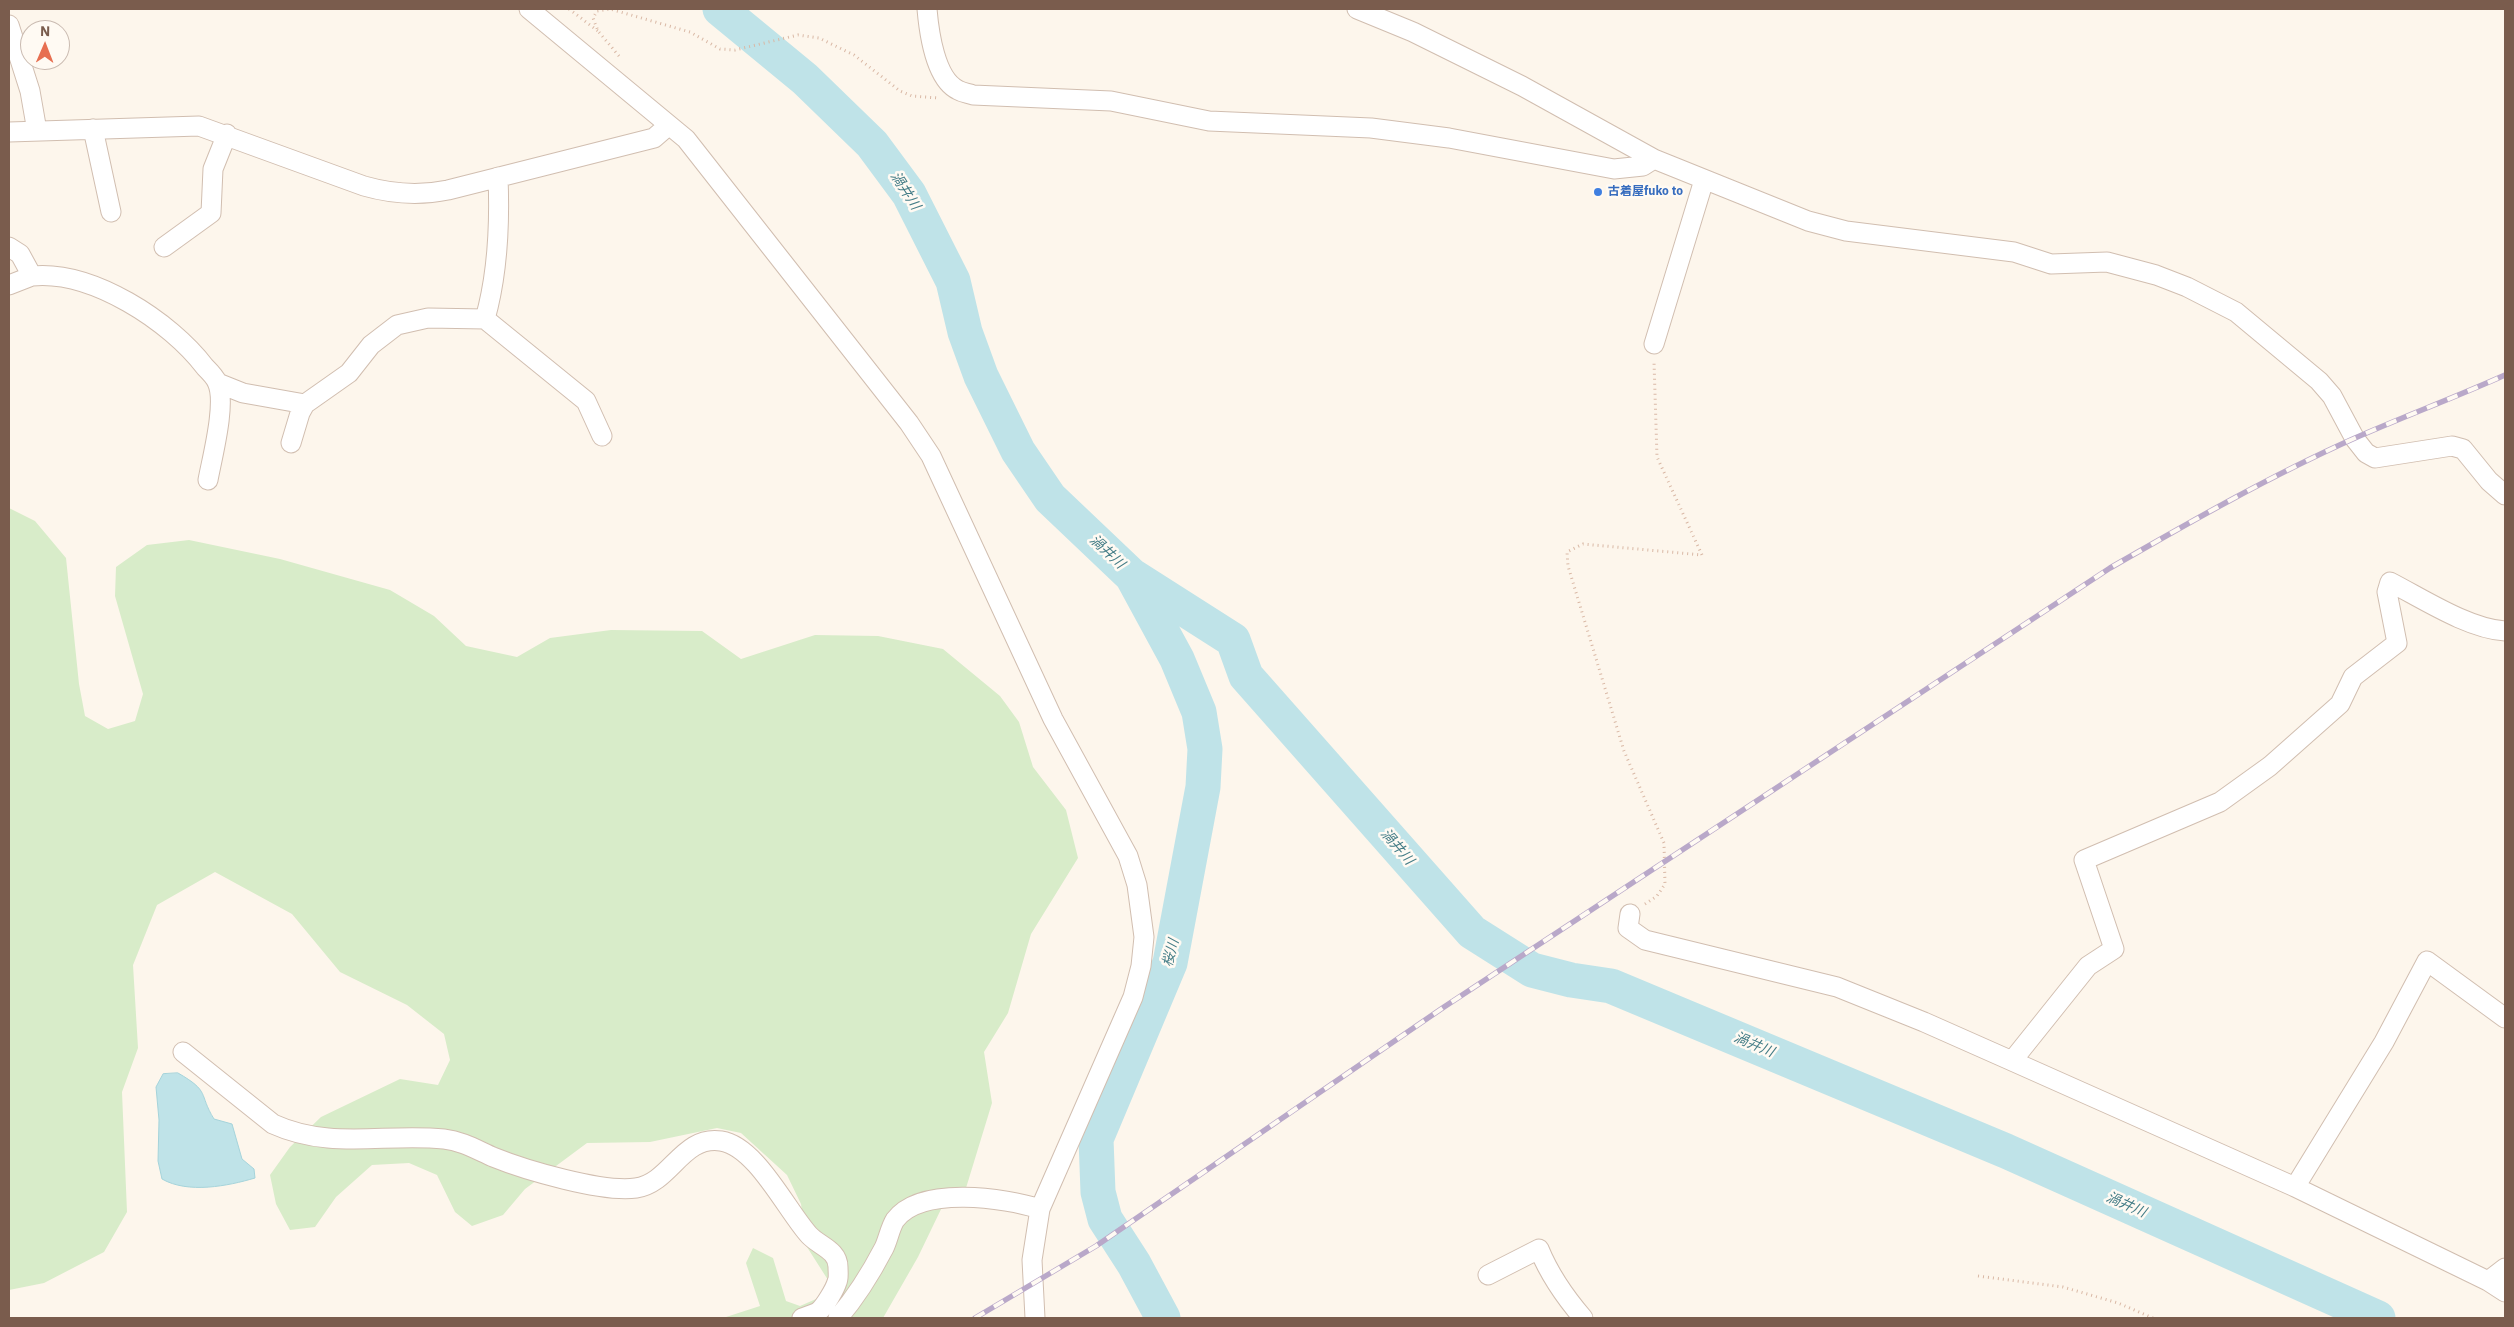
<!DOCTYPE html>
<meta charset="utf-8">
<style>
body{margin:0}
#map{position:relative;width:2514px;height:1327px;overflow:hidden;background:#fdf6ec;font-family:"IBM Plex Sans",sans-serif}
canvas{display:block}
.frame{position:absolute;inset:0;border:10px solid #7a5c4d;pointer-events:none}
.north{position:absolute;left:20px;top:20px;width:50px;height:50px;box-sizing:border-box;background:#fffaf3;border:1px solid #cabbb1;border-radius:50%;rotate:1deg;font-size:14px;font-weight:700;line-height:20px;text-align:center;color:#7a5c4d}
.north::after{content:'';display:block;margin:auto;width:18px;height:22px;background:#e76f51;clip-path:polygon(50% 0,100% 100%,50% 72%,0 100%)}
</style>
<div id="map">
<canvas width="2514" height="1327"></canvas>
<div class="frame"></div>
<div class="north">N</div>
</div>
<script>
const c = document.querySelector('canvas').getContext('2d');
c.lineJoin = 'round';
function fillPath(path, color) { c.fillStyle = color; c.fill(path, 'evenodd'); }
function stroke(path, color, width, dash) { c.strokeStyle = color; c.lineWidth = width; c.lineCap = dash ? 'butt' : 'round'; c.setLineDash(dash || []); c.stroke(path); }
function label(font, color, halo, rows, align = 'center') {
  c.font = font + ' "IBM Plex Sans","Noto Sans JP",sans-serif'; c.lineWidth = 5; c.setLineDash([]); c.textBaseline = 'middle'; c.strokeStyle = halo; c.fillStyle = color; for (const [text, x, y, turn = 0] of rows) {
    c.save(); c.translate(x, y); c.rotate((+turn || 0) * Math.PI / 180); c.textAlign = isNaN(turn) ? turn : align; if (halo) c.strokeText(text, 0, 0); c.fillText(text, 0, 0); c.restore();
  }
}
fillPath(new Path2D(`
 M9,508L35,521L66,558L79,684L85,716L108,729L135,721L143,694L115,596L116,567L147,545L189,540L280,559L390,590L434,616L466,646L517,657L550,638L611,630L702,631L741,659L815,635L878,636L943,649L1000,696L1019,722L1033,767L1066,810L1078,858L1031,934L1008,1013L984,1052L992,1103L966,1188L944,1203L918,1257L883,1318H723L760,1306L746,1263L753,1248L773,1258L786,1301L800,1306L823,1296L828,1280L807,1247L801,1204L787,1175L741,1133L717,1128L650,1142L587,1143L525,1189L503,1215L472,1226L455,1212L437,1175L409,1163L372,1165L336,1197L315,1227L290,1230L276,1204L270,1175L290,1147L321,1117L400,1079L438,1085L450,1060L444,1034L407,1005L340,972L292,914L215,872L157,905L133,965L138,1048L122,1092L127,1212L104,1252L44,1283L9,1290Z`), '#d8ecc9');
const water = new Path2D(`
 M178,1073C211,1092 198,1093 214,1119L232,1124L242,1159L254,1169L255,1178C228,1186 188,1194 162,1179L158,1161L159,1120L156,1087L163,1074Z`);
fillPath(water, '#bfe3e8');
stroke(water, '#a5d3da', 1);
stroke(new Path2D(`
 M720,9L805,79L872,144L909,194L953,281L965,332L981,376L1018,451L1050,498L1131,575L1233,640L1246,676L1472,932L1532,970L1571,980L1611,986L2006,1151L2378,1318
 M1133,578L1177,659L1199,712L1205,749L1203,787L1170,963L1096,1139L1098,1192L1105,1219L1134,1264L1163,1318`), '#bfe3e8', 35);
const minor = new Path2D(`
 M529,9L686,139L909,423L931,456L1053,719L1128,856L1137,885L1144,937L1141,966L1133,997L1040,1209L1032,1260L1035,1318
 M927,9C929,32 935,79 958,90C963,93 968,93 973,95L1111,101L1209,121L1371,128L1449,138L1614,169L1643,166L1654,159
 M1357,9L1413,32L1522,86L1654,159L1808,221L1846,231L2014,252L2051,264L2107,262L2156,275L2187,287L2236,312L2319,381L2332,396L2355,439L2366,453L2375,458L2452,446L2463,449L2489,481L2505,495
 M9,25L30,91L37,131
 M93,129L111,212
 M9,132L199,126L364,186C392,194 419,196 448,190L654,138L669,125
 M498,177C500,225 498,273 485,319L586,401L602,436
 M9,247L20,254L32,276L9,285
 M164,247L211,213L213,169L227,134
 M32,276C92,270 170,321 205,367C209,371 215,377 217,382C227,402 212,458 208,480
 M1654,344L1704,180
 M218,383L243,393L305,404
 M291,443L300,413L305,404L349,373L371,345L397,325L428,318L485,319
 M1630,914L1628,928L1645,940L1837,987L1924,1022L2012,1061
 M2505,1018L2427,961L2384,1042L2295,1187L2488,1281L2505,1268
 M183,1052L273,1124C330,1150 384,1133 444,1139C462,1141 477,1150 493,1157C525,1170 603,1193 636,1188C671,1183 682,1135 721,1141C756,1146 787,1211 809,1235C819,1246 838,1250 838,1267C838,1272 839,1278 837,1282C835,1289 825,1306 819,1311C815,1314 807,1316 802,1318
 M2295,1187L2012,1061L2088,966L2114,949L2084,860L2220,802L2270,766L2340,704L2353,677L2397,643L2387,592L2390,582C2423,599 2469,629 2505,631
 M1488,1275L1539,1249C1550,1276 1565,1297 1583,1318
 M2488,1281L2505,1292
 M838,1318C856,1297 871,1273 884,1248C888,1240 890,1228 895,1220C921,1185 1005,1198 1040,1209`);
stroke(minor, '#d1beb0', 21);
stroke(new Path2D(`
 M569,9L598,31
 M619,56L598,31L593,18L597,11L610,9L690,32L720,49L735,50L798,35L819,38L854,55L900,91L912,96L938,98
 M1645,904L1657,896L1665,884L1664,843L1624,751L1568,566L1567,552L1583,544L1702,555L1657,457L1654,362
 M1978,1276L2063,1287L2118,1303L2153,1318`), '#d9b8a5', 3, [1, 4]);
stroke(minor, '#fff', 19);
const rail = new Path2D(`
 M975,1318L1096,1246L1444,1007L2110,568C2190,522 2270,476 2355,438C2405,416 2456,397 2505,375`);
stroke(rail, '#b9a8c9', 5.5);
stroke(rail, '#fffaf3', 4, [11]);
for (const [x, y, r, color] of [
 [1598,192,5,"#3f7fe0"]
]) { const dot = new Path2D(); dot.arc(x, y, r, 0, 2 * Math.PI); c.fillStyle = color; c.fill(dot); stroke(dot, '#fffaf3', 2); }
label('bold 12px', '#366cbe', '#fffaf3', [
 ["古着屋fuko to",1608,192]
], 'left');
label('italic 14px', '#437c86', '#fffaf3', [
 ["渦井川",905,191,57],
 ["渦井川",1107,552,43],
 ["渦井川",1397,847,49],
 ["桜川",1171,953,-76],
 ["渦井川",1754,1045,23],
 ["渦井川",2126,1205,24]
]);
</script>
